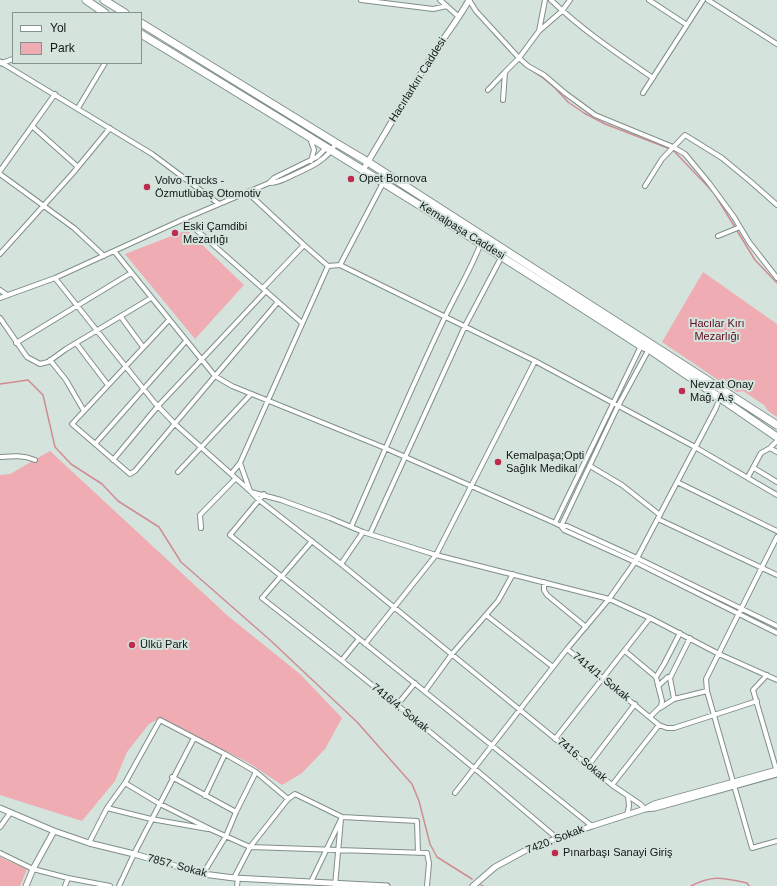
<!DOCTYPE html>
<meta charset="utf-8">
<style>
body{margin:0}
#map{position:relative;width:777px;height:886px;overflow:hidden;background:#d4e4dd;font-family:Helvetica,sans-serif}
canvas{display:block}
.legend{position:absolute;left:12px;top:12px;width:130px;height:52px;box-sizing:border-box;background:#d4e4dd;border:1px solid #86928d;margin:0;padding:5px 7px;list-style:none;font-size:12px;color:#121715}
.legend li{display:flex;align-items:center;gap:8px;height:20px}
.legend b{width:20px;border:1px solid #86928d}
</style>
<div id="map">
<canvas width="777" height="886"></canvas>
<ul class="legend">
<li><b style="height:5px;background:#fff"></b>Yol</li>
<li><b style="height:11px;background:#efacb2"></b>Park</li>
</ul>
</div>
<script>
const c = document.querySelector('canvas').getContext('2d');
c.lineJoin = 'round';
function fillPath(path, color) { c.fillStyle = color; c.fill(path, 'evenodd'); }
function stroke(path, color, width, dash) { c.strokeStyle = color; c.lineWidth = width; c.lineCap = dash ? 'butt' : 'round'; c.setLineDash(dash || []); c.stroke(path); }
function label(font, color, halo, rows, align = 'center') {
  c.font = font + ' Helvetica,sans-serif'; c.lineWidth = 4; c.setLineDash([]); c.textBaseline = 'middle'; c.strokeStyle = halo; c.fillStyle = color; for (const [text, x, y, turn = 0] of rows) {
    c.save(); c.translate(x, y); c.rotate((+turn || 0) * Math.PI / 180); c.textAlign = isNaN(turn) ? turn : align; if (halo) c.strokeText(text, 0, 0); c.fillText(text, 0, 0); c.restore();
  }
}
fillPath(new Path2D(`
 M187,230L244,285L195,339L125,254Z
 M703,272L777,324V417L768,411L764,405L743,391L737,392L727,386L662,342Z
 M50,451L228,616L300,674L342,718L325,749L302,773L282,785L249,763L160,718L149,724L127,752L115,781L82,821L0,795V475L10,474Z
 M0,857L27,869L20,886H0Z`), '#efacb2');
stroke(new Path2D(`
 M494,34L516,57
 M525,66L543,78L555,88L568,102L584,113L605,124L673,150L714,193L755,260L777,283
 M0,384L28,380L43,395L55,447L71,464L102,484L118,501L159,527L181,562L270,640L357,722L412,784L419,801L430,844L437,857L472,879
 M481,885L483,886
 M691,886C713,874 724,878 747,883L749,886`), '#d08c92', 1.5);
const minor = new Path2D(`
 M361,0L433,9L447,6
 M440,0L459,17
 M469,0L476,11L519,58L528,66L544,75L565,93L595,115L673,147L685,154L709,183L734,217L749,242L777,278
 M551,0C582,30 618,54 653,78
 M649,0L687,25
 M708,0L777,44
 M539,31L545,0
 M2,63L152,154L219,204
 M2,63L13,59
 M505,72L519,58L539,31L562,11L570,0
 M488,90L505,72L503,100
 M643,93L703,0
 M78,108L105,63
 M32,126L78,167
 M310,138L314,150L311,161
 M0,171L55,94
 M0,174L74,228L104,256
 M269,183C278,183 285,179 293,175C311,167 327,160 336,143
 M645,186L662,159L685,135L722,158L751,182L777,205
 M247,192L304,245L328,266
 M184,219L302,323
 M718,236L740,227
 M114,251L215,376L232,386L385,448L555,523L561,526L564,530L635,562L777,633
 M0,254L73,173L110,128
 M340,265L383,183
 M55,278L154,402L175,424L249,490
 M263,288L304,245
 M0,290L7,295
 M0,298L55,278L184,219L269,183L274,178L317,157L327,147
 M121,317L143,347
 M0,318L27,357L40,364L48,362L66,349L151,298
 M169,320L72,424L130,474L135,471L215,376L278,302
 M16,343L131,273
 M76,343L108,385
 M50,360L66,380L84,411
 M95,444L186,341
 M770,448L777,452
 M0,457C13,456 23,455 35,460
 M113,460L158,406L266,291
 M590,466L622,485L660,515
 M754,468L777,482
 M178,472L251,394
 M231,474L240,463
 M748,477L761,453L770,448L777,441
 M677,482L777,531
 M251,492L281,500L330,518L363,532L436,555L609,599L650,618L719,654L777,680
 M264,494L230,535L592,826
 M658,519L777,575
 M555,523L641,346
 M561,526H567L637,558L777,626
 M561,526L618,406L649,349
 M351,527C382,457 412,386 445,317C457,292 471,269 481,243
 M201,528L200,515L235,479
 M370,534L465,326L502,256
 M777,537L706,679L707,691L752,848L777,841
 M341,564L363,532
 M281,576L262,598C363,676 461,756 558,839
 M282,576L312,541
 M544,582V590L547,595L586,627
 M486,615L553,667
 M365,644L436,555L535,361
 M567,649L659,725L667,728H674L757,701
 M625,651L656,677
 M342,660L359,639
 M767,675L753,690L777,772
 M658,686L668,677
 M425,691L452,654L498,601L513,574
 M674,699L707,691
 M397,705L415,683
 M660,708L674,699L670,678L690,638
 M650,717L661,706L662,701L656,677L664,664L680,633
 M555,739L650,618
 M588,766L635,704
 M172,777L236,812
 M125,783L160,804L212,830L250,847L427,853L429,863L427,886
 M612,785L659,725
 M455,793L567,649L609,599L635,562L716,408L720,397
 M205,796L225,754
 M107,808L151,819L208,829
 M645,809L640,804L612,785L341,564L259,500L250,491L240,463L328,266L340,265L535,361L695,447L777,495
 M627,815L629,806L628,796
 M0,827L10,813
 M89,843L107,808L125,783L160,720L225,754L256,772L288,799
 M0,853L33,869L68,878
 M203,874L226,836L236,812L256,772
 M234,878L250,847L288,799L295,794L342,817L417,821L418,853
 M311,882L342,817
 M65,886L68,878L110,886
 M119,886L134,854L194,738
 M237,886L238,878
 M335,886L341,819`);
const tertiary = new Path2D(`
 M0,62L2,63
 M363,170C386,132 408,93 432,56C444,37 458,20 469,0
 M0,808L54,831L89,843L134,854L203,874L234,878L387,886
 M647,808L654,804L777,770
 M26,886L33,869L54,831
 M473,886L495,867L528,849L592,826L645,809L655,808L777,774`);
const primary = new Path2D(`
 M86,0L105,13
 M104,0L125,13
 M141,23L336,143L368,162L777,425
 M141,34C309,136 476,239 641,346L649,349L777,437`);
stroke(minor, '#808f88', 6);
stroke(tertiary, '#808f88', 7);
stroke(primary, '#808f88', 9);
stroke(minor, '#fff', 4);
stroke(tertiary, '#fff', 5);
stroke(primary, '#fff', 7);
for (const [x, y, r, color] of [
 [351,179,4,"#bd2c4d"],
 [147,187,4,"#bd2c4d"],
 [175,233,4,"#bd2c4d"],
 [682,391,4,"#bd2c4d"],
 [498,462,4,"#bd2c4d"],
 [132,645,4,"#bd2c4d"],
 [555,853,4,"#bd2c4d"]
]) { const dot = new Path2D(); dot.arc(x, y, r, 0, 2 * Math.PI); c.fillStyle = color; c.fill(dot); stroke(dot, '#d4e4dd', 1.5); }
label('11px', '#121715', '#d4e4dd', [
 ["Hacırlarkırı Caddesi",418,80,-58],
 ["Kemalpaşa Caddesi",462,231,32],
 ["7414/1. Sokak",601,677,39],
 ["7416/4. Sokak",400,708,39],
 ["7416. Sokak",582,760,40],
 ["7420. Sokak",555,840,-21],
 ["7857. Sokak",177,866,15]
]);
label('11px', '#121715', '#d4e4dd', [
 ["Opet Bornova",359,179],
 ["Volvo Trucks -",155,181],
 ["Özmutlubaş Otomotiv",155,194],
 ["Eski Çamdibi",183,227],
 ["Mezarlığı",183,240],
 ["Nevzat Onay",690,385],
 ["Mağ. A.ş",690,398],
 ["Kemalpaşa;Opti",506,456],
 ["Sağlık Medikal",506,469],
 ["Ülkü Park",140,645],
 ["Pınarbaşı Sanayi Giriş",563,853]
], 'left');
label('11px', '#5e0c21', '#d4e4dd', [
 ["Hacılar Kırı",717,324],
 ["Mezarlığı",717,337]
]);
</script>
